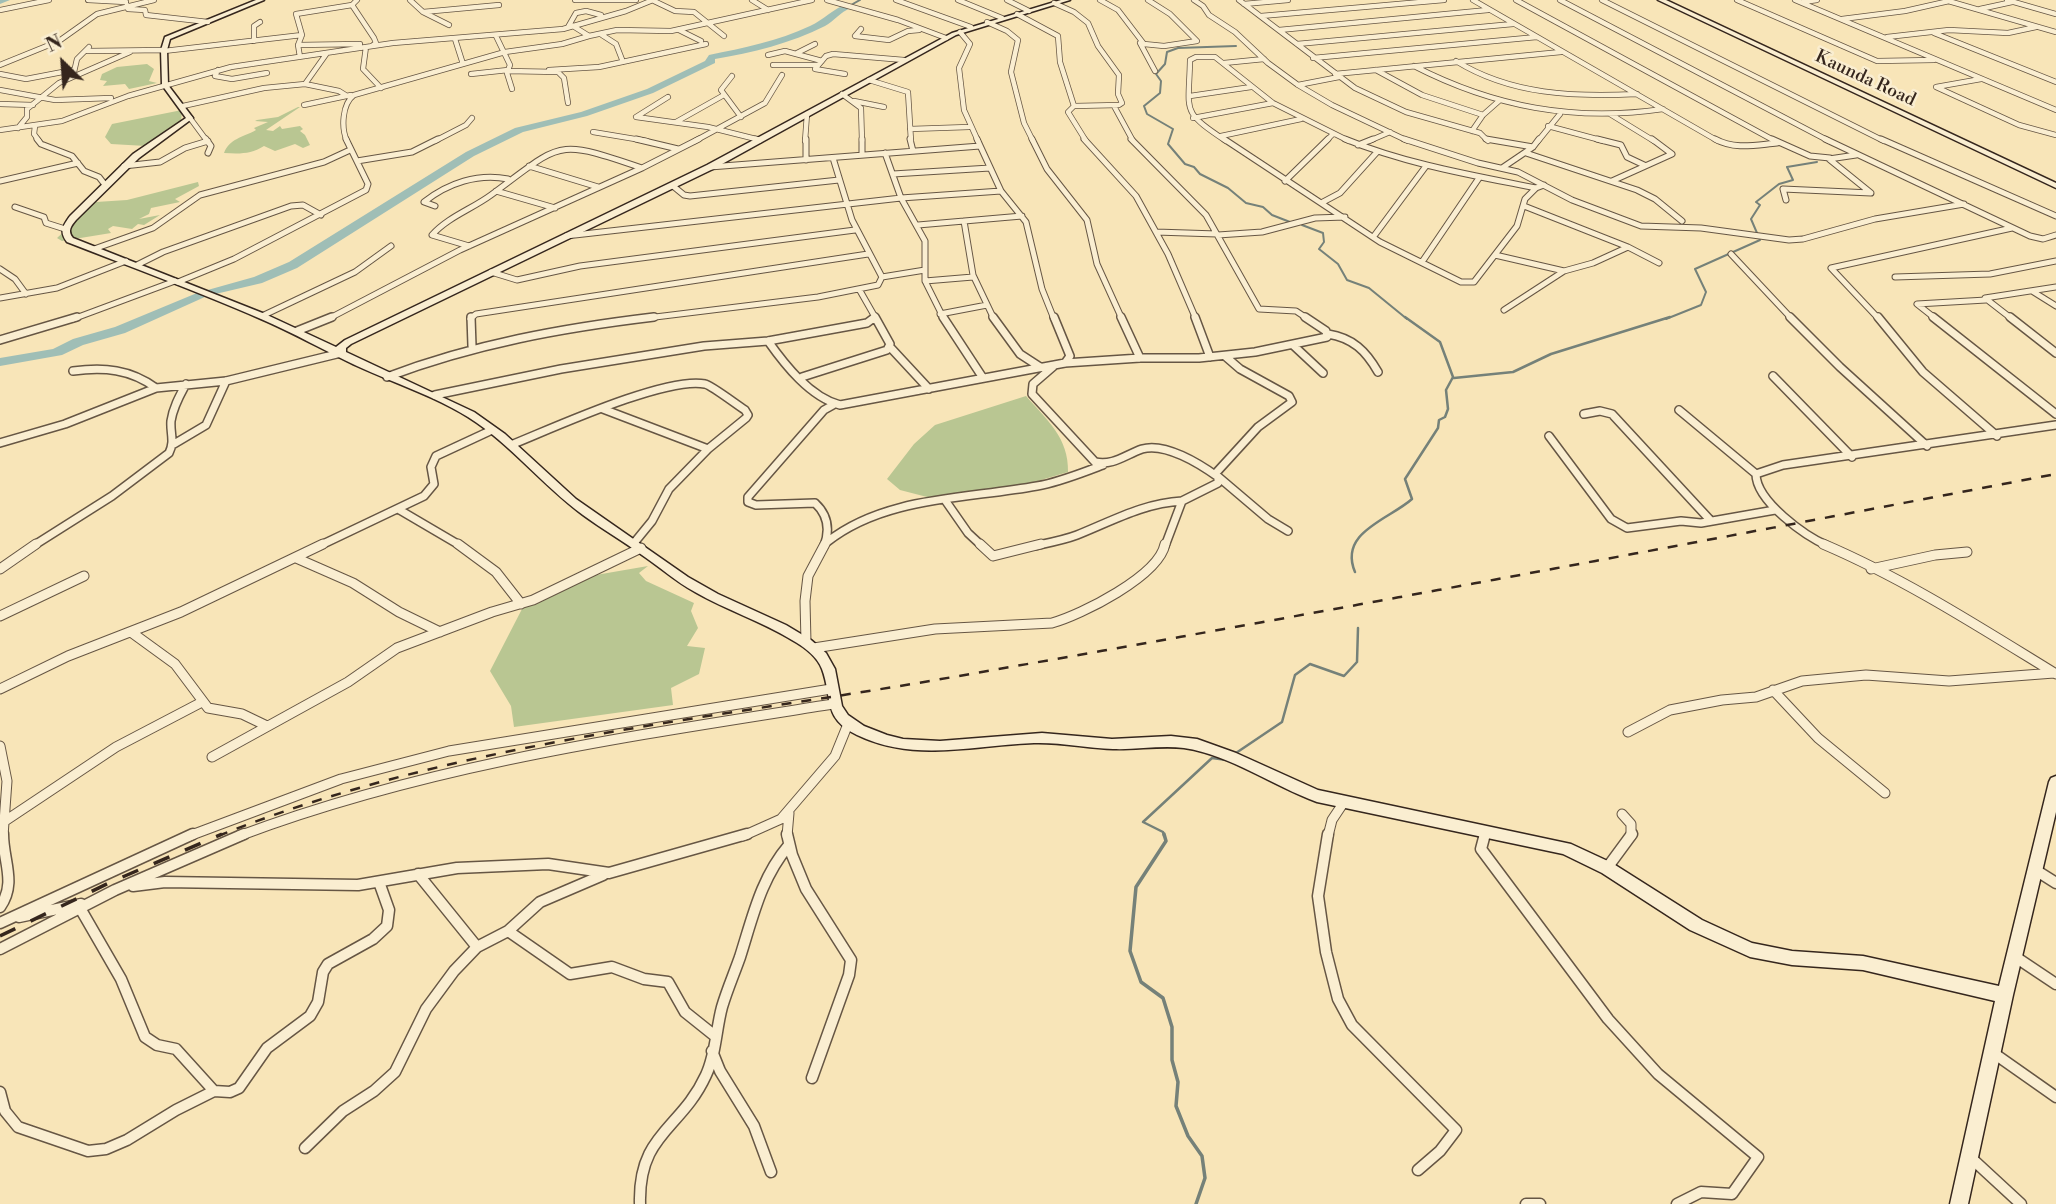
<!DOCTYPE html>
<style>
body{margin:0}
#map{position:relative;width:2056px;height:1204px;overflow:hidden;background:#f8e5b8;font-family:"Libre Bodoni",serif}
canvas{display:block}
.north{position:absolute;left:28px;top:28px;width:70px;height:70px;-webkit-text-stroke:5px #faeed1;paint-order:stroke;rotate:335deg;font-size:19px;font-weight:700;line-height:28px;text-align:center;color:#35261d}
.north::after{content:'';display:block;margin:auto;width:24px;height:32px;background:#35261d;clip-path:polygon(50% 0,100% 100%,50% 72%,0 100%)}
</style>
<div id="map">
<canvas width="2056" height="1204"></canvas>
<div class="north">N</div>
</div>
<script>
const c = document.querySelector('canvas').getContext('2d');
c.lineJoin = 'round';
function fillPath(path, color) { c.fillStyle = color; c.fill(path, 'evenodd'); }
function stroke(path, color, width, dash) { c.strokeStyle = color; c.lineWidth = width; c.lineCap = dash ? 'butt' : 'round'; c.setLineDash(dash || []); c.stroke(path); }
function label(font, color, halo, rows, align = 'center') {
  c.font = font + ' "Libre Bodoni",serif'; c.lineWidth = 5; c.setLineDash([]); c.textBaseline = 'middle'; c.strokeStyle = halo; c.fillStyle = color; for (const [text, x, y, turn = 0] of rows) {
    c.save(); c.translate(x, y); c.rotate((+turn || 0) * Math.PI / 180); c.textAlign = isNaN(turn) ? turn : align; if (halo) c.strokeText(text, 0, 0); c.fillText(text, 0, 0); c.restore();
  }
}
fillPath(new Path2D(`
 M147,64L154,69L149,81L157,83L129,89L125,84L103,86L107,81L100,80L102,74L117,67Z
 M298,107H300L266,130L273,131L280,126L282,129L300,126L303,129L300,131L305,135L310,145L303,148L295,144L275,151L264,146C251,154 241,154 224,153C230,138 242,138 256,130L254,128L268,122L255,121L257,120L278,117Z
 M182,110L181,123L146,146L111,144L105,137L112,124Z
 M198,182L199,186L175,199L180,202L151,208L149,214L139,219L160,215L144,225L138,224L132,229L113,226L108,229L111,233L62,241L57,238L96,202L127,200Z
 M1026,396C1047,420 1069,438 1068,472L1014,488L931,498L900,490L887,479L914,444L935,425Z
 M648,566L639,573L646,581L694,603L691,611L698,628L687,646L705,648L699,674L671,688L673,705L514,727L511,706L490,671L522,609L590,576Z`), '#b9c692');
stroke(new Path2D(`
 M851,5L860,0
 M1236,46L1178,48L1167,52L1165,64L1156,74L1161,81L1160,93L1144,106L1147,114L1173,129L1168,144L1185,164L1194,167L1200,174L1228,188L1246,203L1263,207L1272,215L1290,222
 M1302,225L1323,233L1324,242L1319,249L1338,264L1347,280L1369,288L1407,319
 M1757,233L1751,219L1760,205L1756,202L1779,184L1793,180L1787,167L1817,162
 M1666,319L1701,305L1706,292L1695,269L1760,240`), '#758179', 2);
stroke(new Path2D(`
 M1454,378L1513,372L1551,354L1670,317
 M1355,572C1338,532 1390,519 1412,499L1405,479L1438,428L1439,420L1445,417L1448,409L1446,390L1453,377L1440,342L1405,317
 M1236,753L1282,722L1295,675L1310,664L1344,676L1357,662L1358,628
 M1164,836L1163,832L1143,822L1212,758L1227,760`), '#758179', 2.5);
stroke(new Path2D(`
 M1164,834L1166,841L1136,887L1130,951L1141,982L1163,998L1172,1027V1060L1178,1082L1176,1106L1188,1136L1202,1156L1205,1178L1196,1204`), '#758179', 3.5);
fillPath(new Path2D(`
 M0,0H10L0,4Z
 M848,4L851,8C840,12 834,21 825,26C792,43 751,53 715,59V63L653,93L587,116L523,132L474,156L297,268L262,283L207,296L125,333L83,345L62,355L0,366V358L53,349L73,339L115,327L197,293L254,277L289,262L466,152L515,128L581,112L647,89L705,61L709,55C743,48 778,41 810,26C824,20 833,8 848,4Z`), '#9fbeb6');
const streetFar4 = new Path2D(`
 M88,0L126,2
 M410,0L423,12L449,25
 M575,0H636
 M752,0L768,10
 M827,0L898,20L946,38
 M896,0L971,27
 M958,0L1002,18
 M1007,0L1029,11
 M1100,0L1118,10L1144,44L1164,46L1197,41L1170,14L1148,0
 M1194,0L1203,6L1209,15L1235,32L1268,63L1298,85L1332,105L1408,141
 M1239,0L1355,88L1406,112L1480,133L1488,141
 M1473,0L1718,141
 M1516,0L1775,141
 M1560,0L1829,141
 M1602,0L1884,141
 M1737,0L1877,61L1934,60
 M1795,0L2056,110
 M1945,0L2056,32
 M2007,0L2056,14
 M654,1L675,11L694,12L724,36
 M1803,2L1817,0
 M1244,4L1288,0
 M127,5L128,9L145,10L146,15L208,22
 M352,5L374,38L376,43L373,45
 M1980,9L2012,2
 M0,10L49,0
 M423,12L499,5
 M1017,14L1058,36L1060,62L1074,106L1119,105L1122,103L1118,94L1119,75L1098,46L1088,23L1074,12L1054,3
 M1261,16L1444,0
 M1842,19L1905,11L1949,1
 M987,22L1007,31L1018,40L1011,72L1024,123L1033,141
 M573,26L589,36L617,30L671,31L812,0
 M568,27L576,13L586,11L601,15
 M861,29L855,36L889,40L908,31L919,30
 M679,30L701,41
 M1279,30L1488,10
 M960,32L970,44L959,68L964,110L978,141
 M1934,33L2056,82
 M602,35L616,44L623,62
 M496,36L510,65L507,73L512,89
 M1887,37L1949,30L2008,33L2036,27
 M455,39L463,64
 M254,41V26L260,22
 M1140,43L1155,71
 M1297,44L1513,24
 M298,45L360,44
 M366,47L363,69L381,88
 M87,51L164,50
 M164,51L302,35
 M327,53L305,84L339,91L347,96
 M797,53L815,44
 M768,55L785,51L822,61
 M300,57L298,45L302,35L296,14L352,5L357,0
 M1313,58L1537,37
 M1456,61C1511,95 1574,97 1637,94
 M1224,63L1264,59
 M0,65L59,41L97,14L154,0
 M773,65H818
 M1414,66C1494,107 1574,122 1663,109
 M218,70L215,76L232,79L267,73
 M549,70L599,67L706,44
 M1376,70L1422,95L1483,115
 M507,71L558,72L564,78L568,103
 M74,72L77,59L89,47
 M0,74L26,79L73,70
 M471,74L508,70
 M845,74L815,69L826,56L833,54L904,60
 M1335,74L1561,52
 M732,76L721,90L741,117
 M1981,79L1936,87L2019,125L2056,135
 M869,80L908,92L911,141
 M1298,85L1339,77
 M0,90L55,100L111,98
 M842,94L861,108L862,141
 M1190,96L1251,87
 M668,97L636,117L708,127L760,140
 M854,101L884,107
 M0,104L33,105
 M304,105L351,95
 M183,106L264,88L305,84
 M1074,106L1068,112L1086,141
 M1114,106L1133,141
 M1610,114L1654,141
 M190,118L207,141
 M1193,118L1273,103
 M676,122L724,95
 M35,126L34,134L39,141
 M1548,126L1604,141
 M18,128L27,117V109L59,83L130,52
 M910,129L969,127
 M0,130L62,121L128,96L231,67L393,43L563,29L626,11L653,0
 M1472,131L1483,115L1500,100
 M593,132L647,141
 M1221,136L1301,119
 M347,141C341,128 342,104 354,95L505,52L562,44L589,36
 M435,141L466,125L472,118
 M695,141L765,103L782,75
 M805,141L807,114
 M1226,141C1180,110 1189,113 1190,60L1196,57H1215L1273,103L1349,141
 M1326,141L1333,134
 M1369,141L1390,132
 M1538,141L1560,114`);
const streetFar3 = new Path2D(`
 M37,139L41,144L72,156L84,171L99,177L106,186
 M206,139L211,146L208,153
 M636,139L678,149
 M755,139L760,140
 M806,139V160
 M862,139V155
 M910,139L913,151
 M977,139L1001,191L1026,222L1042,289L1054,319
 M1032,139L1047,169L1087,220L1097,264L1122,319
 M1084,139L1136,196L1168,254L1196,319
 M1131,139L1206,215L1259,309L1296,311L1308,319
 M1224,139L1380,242L1461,282H1474L1517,226L1525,199L1536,188
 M1345,139C1406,164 1471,175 1536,188
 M1404,139L1478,163L1518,172L1572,200L1641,226L1701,228L1789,240L1803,239L1875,219L1964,204
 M1486,139L1533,147
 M1597,139L1621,145L1627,157L1644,165
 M1715,139C1735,150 1755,145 1777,143
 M1772,139L1810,156L1830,158
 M1825,139L2030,236L2043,239L2056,235
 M1881,139L2056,216
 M1358,145L1373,139
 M885,153L901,198L925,241V281L944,319
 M1526,153L1637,190L1655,199L1682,221
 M357,161L412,152L438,139
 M124,166L160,162L185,148L208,141
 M529,166L598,187
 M710,167L980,146
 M1502,168L1533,147L1539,139
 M893,174L990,168
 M0,181L78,163
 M1285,181L1328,139
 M1612,181L1672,154L1652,139
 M673,186L684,195L690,196L839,180
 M1536,188L1544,185
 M496,191L555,208
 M1786,200L1783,189L1871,193L1829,159L1856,155
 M1323,202L1340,193L1377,152
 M435,206L424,202C448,183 478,173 508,179
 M15,207L44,217L46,223L65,229
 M964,221L973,275L994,319
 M918,225L1022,216
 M1156,232L1217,234
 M1218,235L1262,232L1315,218L1345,217
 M566,236L901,198L1001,191
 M1374,236L1426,166
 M469,246L432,235C448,217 472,209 491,195C563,142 554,138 642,168
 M1628,247L1659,263
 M94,249L153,228L200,195L324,162L350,150
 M1731,254L1792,319
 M1495,255L1564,271
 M1422,262L1479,178
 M137,265L163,252L291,206L303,205L321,215
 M0,269L15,279L26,294
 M491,272L517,280L580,266L855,230
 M882,277L925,270
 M1895,277L1990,274L2056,261
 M925,281L973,277
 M178,282L234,259L366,190L368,184L346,139
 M859,289L875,317L873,319
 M2032,291L2056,306
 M0,298L57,288L126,261
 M1504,310L1564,271L1593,263L1628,247L1524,206
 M940,314L987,305
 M262,316L355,272L391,246
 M73,319L175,281
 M328,319L460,250L642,168L699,139
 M470,319L476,314L868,254
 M639,319L818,297L878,285L882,277L852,220L833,158
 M1879,319L1831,268L2012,228
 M1936,319L1917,304L1986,300
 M2012,319L1985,298L2056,287`);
const streetFar2 = new Path2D(`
 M471,317L472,346
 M943,317L983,378
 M993,317L1020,354L1040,367
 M1054,317L1070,356L1065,363
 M1121,317L1140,358
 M1195,317L1210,357
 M1790,317L1840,367L1927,446
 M1878,317L1923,372L1997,436
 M1933,317L2056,414
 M2010,317L2056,353
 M297,331L332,317
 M1328,334C1353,338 1366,351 1378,372
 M0,340L77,317
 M768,341C785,365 810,397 840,405L1065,363L1140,358H1199L1255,352L1327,337L1326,331L1305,317
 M1293,345L1323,373
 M890,347L929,389
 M1225,356L1240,369L1289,396L1292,402L1258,427L1215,474L1268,519L1288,531
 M1055,365L1033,384L1032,394L1095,462C1113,466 1125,455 1142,449C1165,442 1200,464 1218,477V483L1182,501L1165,546
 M73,371C104,367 130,369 156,388
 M1773,376L1852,457
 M387,377C474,344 562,328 654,317
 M802,377L887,350L890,344L875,317
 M435,395L561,369L704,346L768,341L867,323L875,317
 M603,409L708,449
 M1679,410L1756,474
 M1584,414L1600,411L1612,414L1711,521
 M1549,436L1611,519L1627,528L1681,521L1701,523L1775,510
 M0,443L65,424L156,388L226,381L341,353
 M174,444L206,425L226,381
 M511,445C551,429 666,376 705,384C711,385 737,405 745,410L748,415L746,418L708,449L669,489L652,521L634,543
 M945,500L968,533L982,546
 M398,509L461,546
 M827,542C885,496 967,499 1037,486C1060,482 1081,473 1103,465
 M33,546L112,496L169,453C175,441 170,433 171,421C173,407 180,395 186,384
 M319,546L424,496L434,484L431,467L436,456L492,430
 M824,546C830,530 828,515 815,503L756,505L748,502V497L824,410L833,405
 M1034,546C1048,543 1064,540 1077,535C1112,521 1144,503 1182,501
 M1828,546C1805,536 1756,501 1756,474L1783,465L2056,425`);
const streetFar1 = new Path2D(`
 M458,544L496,572L521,604
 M980,544L993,556L1041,544
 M1823,544C1905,579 1981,628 2056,674
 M296,558L353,583L399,612L440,632
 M0,569L36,544
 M1871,569L1935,555L1967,552
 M0,616L84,576
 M131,632L175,664L208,708L242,714L267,726
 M806,642L805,601L808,576L825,544
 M814,648L935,629L1052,623C1081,615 1159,576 1165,544
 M0,689L68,656L181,612L323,544
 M1773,690L1818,738L1885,793
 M1628,732L1670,710L1722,700L1756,697L1802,681L1866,675L1949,681L2054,673
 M0,746L7,781L3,836
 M212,757L348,682L397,648L492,612L533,600L641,548
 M1622,814L1631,824V836
 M5,821L116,747L202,702
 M189,836L341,779L449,751L831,689
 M239,836C430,764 632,736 833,704
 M743,836L781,819L835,756L848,724
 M787,836L789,813
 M1328,836L1332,820L1344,802
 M1484,836L1485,833`);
const street = new Path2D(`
 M787,834L792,855L806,889L851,960L849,975L812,1078
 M1328,834L1318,896L1326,952L1338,999L1352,1025L1456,1130L1440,1151L1418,1170
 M1485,834L1481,849L1608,1019L1658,1074L1758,1157L1732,1194L1701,1192L1677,1204
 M1607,868L1632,834
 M2037,871L2056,883
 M418,874L477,947
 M133,886L165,882L358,885L457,868L548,864L609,873L747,834
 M0,907C17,883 3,861 3,834
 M80,908L121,979L145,1037L157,1045L176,1049L214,1091L230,1092L239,1088L267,1048L310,1016L318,1002L323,972L328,964L373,939L387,926L389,910L379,882
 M19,917L81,904
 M0,923L193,834
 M508,931L570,974L612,967L644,979L668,982L685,1012L715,1036
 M0,949L115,890L244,834
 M2014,956L2056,984
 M712,1051L720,1071L754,1126L771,1172
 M1992,1052L2056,1097
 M0,1092L5,1111L18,1127L88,1151L106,1149L127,1140L176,1110L214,1091
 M305,1148L343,1111L374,1091L395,1072L426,1009L454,971L477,947L508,931L540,902L603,875
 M1969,1156L2021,1204
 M640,1204C638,1133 681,1130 706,1075C716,1054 716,1029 722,1007C727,990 734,974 740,957C753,916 761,878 789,845
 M1526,1204H1540`);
const secondary = new Path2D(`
 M256,0H264L170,39L167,50L168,85L193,118L139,158L76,220C71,226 67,231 73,238L265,314L336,347L345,340L707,165L952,33L1061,0H1070L956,35L713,169L351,344L346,348V352L474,412L505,434L576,499L688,577L718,594L786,625L811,640L826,653L835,669L842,706L848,715L864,726L887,735L903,739L940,741L1042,733L1112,739L1171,736L1197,739L1236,753L1318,790L1571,844L1612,863L1702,920L1752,943L1792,951L1863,956L1999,986L2049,782L2051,778L2056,776V812L2013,995L1968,1204H1950L1995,1001L1863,970L1792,965L1750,957L1690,930L1602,873L1563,854L1317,802C1273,786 1231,755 1184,748C1161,745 1136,750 1113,749C1086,748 1060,742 1034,743C973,745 915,763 857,735C822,718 833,698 822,669C817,656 803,646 792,640C761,621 726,610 695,592C676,582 660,567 642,555C623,541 602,529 583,515C542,485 511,444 468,417C434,396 394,383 357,366C325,351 294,333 261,319C197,291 131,267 67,242C59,231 63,226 70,216L133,154L186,118L162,85L161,50L165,37Z
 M1658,0H1666L2056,183V188Z`);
stroke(streetFar4, '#665644', 6);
stroke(streetFar3, '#665644', 7);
stroke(streetFar2, '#665644', 10);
stroke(streetFar1, '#665644', 11);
stroke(street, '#665644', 13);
stroke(secondary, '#35261d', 3);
stroke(streetFar4, '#faeed1', 4.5);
stroke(streetFar3, '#faeed1', 5);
stroke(streetFar2, '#faeed1', 7);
stroke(streetFar1, '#faeed1', 9);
stroke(street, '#faeed1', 10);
fillPath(secondary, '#faeed1');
stroke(new Path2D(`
 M218,836C452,742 707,720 953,677C1321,613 1689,544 2056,474`), '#35261d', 2.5, [10, 10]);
stroke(new Path2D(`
 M0,936L111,882L222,834`), '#35261d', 3.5, [17, 17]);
label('18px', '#35261d', '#faeed1', [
 ["Kaunda Road",1865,79,25]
]);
</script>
